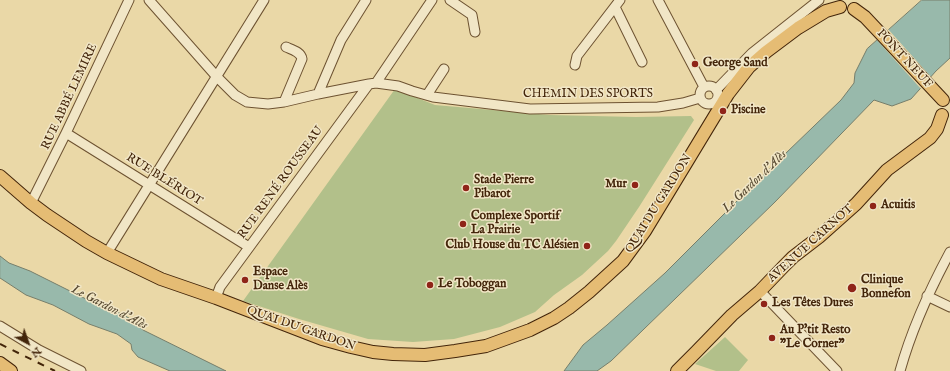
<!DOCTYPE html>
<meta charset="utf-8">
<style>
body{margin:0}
#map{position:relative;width:950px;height:371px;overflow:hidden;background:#ead8a7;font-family:"IM FELL English",serif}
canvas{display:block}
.north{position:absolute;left:8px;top:323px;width:40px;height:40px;-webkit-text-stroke:3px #f1e6c6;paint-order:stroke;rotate:139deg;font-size:11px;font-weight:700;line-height:16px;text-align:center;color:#43250a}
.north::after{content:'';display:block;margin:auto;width:14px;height:18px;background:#43250a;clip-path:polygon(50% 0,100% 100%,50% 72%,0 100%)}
</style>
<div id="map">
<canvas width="950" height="371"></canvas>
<div class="north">N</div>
</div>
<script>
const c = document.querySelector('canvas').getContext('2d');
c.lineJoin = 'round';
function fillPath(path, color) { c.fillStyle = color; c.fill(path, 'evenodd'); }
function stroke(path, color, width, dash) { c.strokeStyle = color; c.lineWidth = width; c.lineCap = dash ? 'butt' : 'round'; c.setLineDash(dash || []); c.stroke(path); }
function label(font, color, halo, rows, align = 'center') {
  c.font = font + ' "IM FELL English",serif'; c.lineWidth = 3; c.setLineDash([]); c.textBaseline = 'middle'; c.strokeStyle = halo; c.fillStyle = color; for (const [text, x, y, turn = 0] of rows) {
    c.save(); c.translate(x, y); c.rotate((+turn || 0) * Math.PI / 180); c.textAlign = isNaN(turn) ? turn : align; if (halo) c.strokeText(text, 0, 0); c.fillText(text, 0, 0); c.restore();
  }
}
fillPath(new Path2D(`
 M395,89L435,105L550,115L636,117L691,116L694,120L639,207L616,241L608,251L582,275L554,295L535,312L500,327L454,339L413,342L368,339L299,319L243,301Z
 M725,337L748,360L739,371H716L695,364Z`), '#b2c08a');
const water = new Path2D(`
 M922,0H950V58L936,71L911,99L892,106L874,100L775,202L611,361L597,371H564L583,345L607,325L665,273L758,180L841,100L854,83L855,73L867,49Z
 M0,256L9,263L30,271L90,301L100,303L129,318L143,330L226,371H170L138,357L132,350L131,344L117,334L89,324L53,305L26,295L0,278Z`);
fillPath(water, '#98b9ab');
stroke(water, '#767e6b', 1);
fillPath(new Path2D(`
 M887,28L932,78L922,90L876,39Z`), '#ead8a7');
const minor = new Path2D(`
 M149,0L217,77L235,95L247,102L268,104L284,102L318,94L369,84L376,83L398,86L412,91L433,97L530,109L658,107L683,103L700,98
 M450,0L472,15L475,32
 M658,0L704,87
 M615,7L642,62
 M575,65L577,56L620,0
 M376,83L432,0
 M700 95a9 9 0 1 1 18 0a9 9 0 1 1-18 0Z
 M716,90L752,53L819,0
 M318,94L341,40L366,0
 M427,95L444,69
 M284,102L302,59C301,52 293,50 286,47
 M66,133L249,247
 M31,203L66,133L129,0
 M107,253L264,0
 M760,291L837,371
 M927,296L950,307
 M216,298L220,287L369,84
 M0,326L39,350L81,371
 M900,371C912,328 929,291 950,252`);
const major = new Path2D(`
 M854,9L865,17L943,100
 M0,176L31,203L47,215L86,241L107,253L161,279L216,298L322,339L351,347L373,352L393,354L425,355L455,351L486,346L530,330L554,318L569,308L589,292L623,261L645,231L728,94L749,67L766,52L798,28L826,11L840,7
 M0,363L11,371
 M677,371L696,352L732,315L760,291L785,265L793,257L819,237L856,204L887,170L930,138L937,129L942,115`);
stroke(minor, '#6d5231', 11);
stroke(major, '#43250a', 14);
stroke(minor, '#f1e6c6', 9);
stroke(major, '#e5bc74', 12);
stroke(new Path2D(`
 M0,344L55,371`), '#43250a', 2, [7, 7]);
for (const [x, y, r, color] of [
 [695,64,4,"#8f2418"],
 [723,111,4,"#8f2418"],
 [635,185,4,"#8f2418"],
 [466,188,4,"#8f2418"],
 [873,206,4,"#8f2418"],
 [463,224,4,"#8f2418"],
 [587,246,4,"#8f2418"],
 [245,280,4,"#8f2418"],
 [430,285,4,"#8f2418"],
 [852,288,5,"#8f2418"],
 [764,304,4,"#8f2418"],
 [772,338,4,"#8f2418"]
]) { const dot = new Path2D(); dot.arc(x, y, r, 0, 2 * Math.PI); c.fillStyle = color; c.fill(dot); stroke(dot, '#f1e6c6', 1.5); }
label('12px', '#43250a', '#f1e6c6', [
 ["PONT NEUF",904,59,47],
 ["CHEMIN DES SPORTS",588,95],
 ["RUE ABBÉ LEMIRE",70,97,-65],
 ["RUE BLÉRIOT",164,180,32],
 ["RUE RENÉ ROUSSEAU",281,183,-54],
 ["QUAI DU GARDON",659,204,-58],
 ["AVENUE CARNOT",811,244,-42],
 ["QUAI DU GARDON",301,329,19]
]);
label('bold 12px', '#43250a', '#f1e6c6', [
 ["George Sand",703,64],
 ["Piscine",731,111],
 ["Stade Pierre",474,181],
 ["Pibarot",474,195],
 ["Mur",627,185,"right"],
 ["Acuitis",881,206],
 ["Complexe Sportif",471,217],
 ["La Prairie",471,231],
 ["Club House du TC Alésien",579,246,"right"],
 ["Espace",253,273],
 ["Danse Alès",253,287],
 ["Clinique",861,281],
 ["Bonnefon",861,295],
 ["Le Toboggan",438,285],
 ["Les Têtes Dures",772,304],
 ["Au P'tit Resto",780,331],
 ["\"Le Corner\"",780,345]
], 'left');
label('italic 13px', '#584a32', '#f1e6c6', [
 ["Le Gardon d'Alès",755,182,-44],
 ["Le Gardon d'Alès",109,308,27]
]);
</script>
